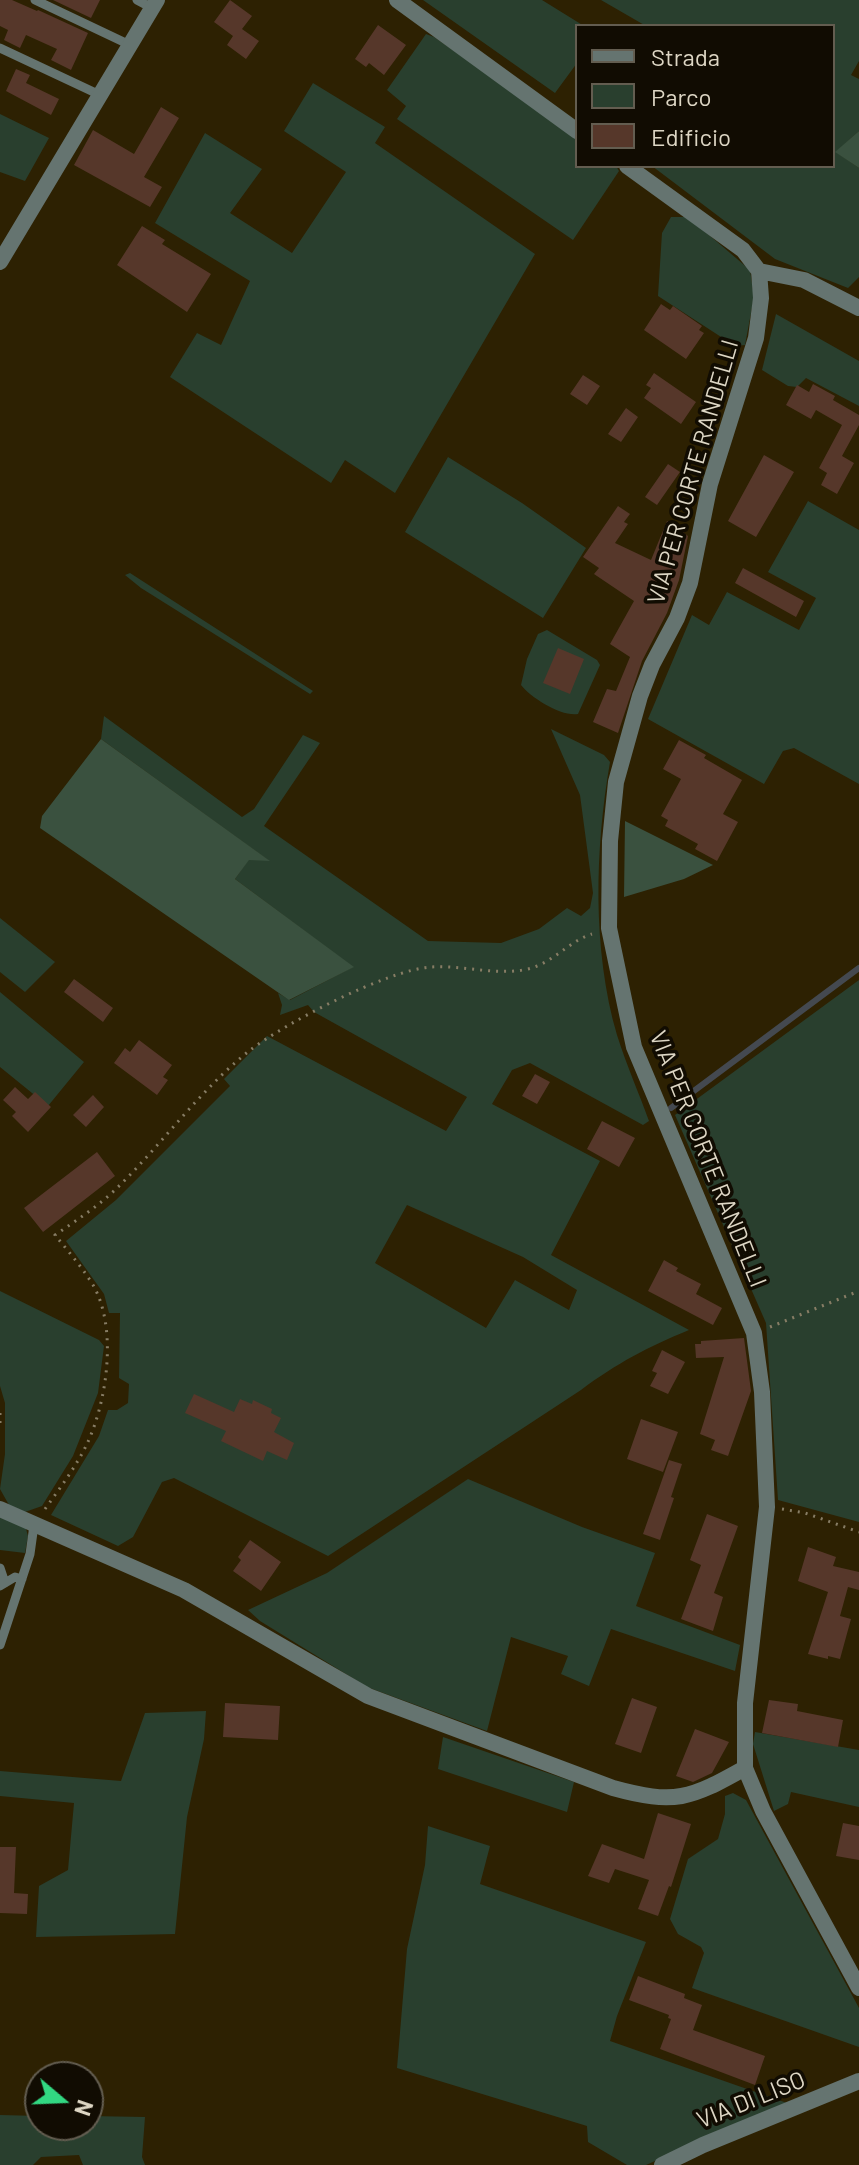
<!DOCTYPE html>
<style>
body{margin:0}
#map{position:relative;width:859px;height:2165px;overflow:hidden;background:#2d2102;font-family:Barlow,sans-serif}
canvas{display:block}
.legend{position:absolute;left:575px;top:24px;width:260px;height:144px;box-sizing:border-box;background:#110c02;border:2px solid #635d50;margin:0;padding:10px 14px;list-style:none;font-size:24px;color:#ddd6c4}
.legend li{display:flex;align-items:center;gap:16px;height:40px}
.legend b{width:40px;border:2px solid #635d50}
.north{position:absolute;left:24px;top:2061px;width:80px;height:80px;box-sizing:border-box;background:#110c02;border:2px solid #635d50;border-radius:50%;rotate:109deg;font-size:22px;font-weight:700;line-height:32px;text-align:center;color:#ddd6c4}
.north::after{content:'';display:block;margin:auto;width:28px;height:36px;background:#32d882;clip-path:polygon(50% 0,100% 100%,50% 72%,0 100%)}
</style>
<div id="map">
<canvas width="859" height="2165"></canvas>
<ul class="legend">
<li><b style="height:10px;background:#657470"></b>Strada</li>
<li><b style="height:22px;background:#293f2e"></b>Parco</li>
<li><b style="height:22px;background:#56372a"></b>Edificio</li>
</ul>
<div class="north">N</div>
</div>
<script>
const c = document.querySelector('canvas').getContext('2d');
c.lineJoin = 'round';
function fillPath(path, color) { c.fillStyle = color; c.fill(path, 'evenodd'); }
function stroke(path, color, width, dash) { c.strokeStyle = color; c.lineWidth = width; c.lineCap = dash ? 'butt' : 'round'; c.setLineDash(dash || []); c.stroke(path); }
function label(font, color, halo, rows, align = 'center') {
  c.font = font + ' Barlow,sans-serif'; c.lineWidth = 7; c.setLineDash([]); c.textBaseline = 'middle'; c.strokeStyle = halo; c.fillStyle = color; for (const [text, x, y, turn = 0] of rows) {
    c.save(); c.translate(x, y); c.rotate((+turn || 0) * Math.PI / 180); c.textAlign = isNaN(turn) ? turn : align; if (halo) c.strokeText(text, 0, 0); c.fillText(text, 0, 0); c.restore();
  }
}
fillPath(new Path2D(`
 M423,0H542L584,26H577V63L555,93Z
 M601,0H859V61L851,75L859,79V131L836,152L859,168V277L848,288L775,259L652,166H833V26H646Z
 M426,34L434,37L577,136V166H616L619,171L573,240L397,119L406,106L387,90Z
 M313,83L385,127L375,143L535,254L395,493L345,460L331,483L170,377L197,333L221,345L250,281L155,223L205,133L262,169L230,213L292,253L346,172L284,131Z
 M0,114L49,138L25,181L0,172Z
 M671,217H688L750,270L754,297L745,345L735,346L658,296L662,233Z
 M776,314L859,361V406L806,378L797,387L788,386L762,370Z
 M448,457L522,503L586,548L543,618L405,532Z
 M808,501L859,530V784L794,748L783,751L764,784L648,719L692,615L709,625L727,592L799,630L816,598L768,572Z
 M130,573L313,691L310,694L141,588L125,575Z
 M547,630L597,660L600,665L578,714C562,717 531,698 521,685L527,659L538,634Z
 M104,716L242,817L254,809L303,735L320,743L264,826L428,941L501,943L539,929L567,908L581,916L590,908L593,893L580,795L551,729L604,755L610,762C595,849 592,949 617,1035C626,1064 639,1093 649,1121L643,1125L530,1063L512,1070L492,1104L600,1161L551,1255L689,1330C648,1347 617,1363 581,1390L328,1556L174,1478L162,1482L133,1537L118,1546L51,1515L99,1436L108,1410H117L128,1403L129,1384L119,1378L120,1313H109L104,1294L66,1241L116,1200L230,1086L224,1079L267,1036L446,1131L467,1097L314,1012L308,1005L280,1015L282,1005L278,993L290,1000L353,967L235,879L249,859L268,860L101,739ZM407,1205L523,1257L577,1290L569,1310L515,1280L486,1328L375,1263Z
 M0,918L55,962L25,992L0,972Z
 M859,980V1522L778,1500L766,1323L675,1115Z
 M0,992L84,1062L48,1106L0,1067Z
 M0,1291L99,1340L104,1346L98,1393L73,1456L42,1506L25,1512L9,1505L0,1489L5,1454V1403L0,1386Z
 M468,1479L582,1527L655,1553L636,1606L740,1645L735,1671L611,1629L589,1686L561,1674L568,1656L511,1637L487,1731L367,1687L260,1621L248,1610L327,1573Z
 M0,1512L25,1525L28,1536L25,1553L0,1550Z
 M206,1711L204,1739L187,1817L175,1934L36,1937L39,1886L68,1870L74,1803L0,1796V1771L121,1781L145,1713Z
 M755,1732L859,1750V1807L791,1792L788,1804L774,1811L753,1744Z
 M443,1737L574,1782L567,1812L438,1769Z
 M733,1793L746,1800L859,2008V2047L692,1988L704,1953L701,1947L678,1934L670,1919L688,1859L718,1839L725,1814V1796Z
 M428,1826L490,1846L480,1884L646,1942L617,2016L610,2041L787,2103L646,2165H627L588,2142L587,2126L397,2068L407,1949L425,1865Z
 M0,2115L40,2116V2125H88V2116L145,2117L142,2157L145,2165H83L79,2155L41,2157L33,2165H0Z`), '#293f2e');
fillPath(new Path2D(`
 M859,131V168L835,152Z
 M101,739L270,861L249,860L235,879L354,967L289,1000L40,828L42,816Z
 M625,821L713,865L684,879L624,897Z`), '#3a513f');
stroke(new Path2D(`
 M671,1108L859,968`), '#444950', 6);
fillPath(new Path2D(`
 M0,0H12L37,11L38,10L88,33L71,70L51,60L57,49L26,35L20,48L4,40L8,30L0,26Z
 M53,0H100L91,18Z
 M230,0L252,16L242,29L259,41L246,59L227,45L233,36L214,22Z
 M378,25L406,45L384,75L369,63L366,67L355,59Z
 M16,69L30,75L26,83L59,99L51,115L6,91Z
 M161,107L179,118L144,177L162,187L150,207L74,165L93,130L134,154Z
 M142,226L165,240L162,244L211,274L187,312L117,265Z
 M661,304L670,310L673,306L702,326L699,330L704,333L686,359L644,330Z
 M654,373L696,402L681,424L644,398L651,388L646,385Z
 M583,375L600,386L587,405L570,394Z
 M813,384L835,396L833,400L859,415V425L842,456L854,463L837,494L821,485L827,473L819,468L842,425L816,410L811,419L786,405L797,385L809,392Z
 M626,408L638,417L621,442L608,434Z
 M764,455L794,472L756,537L728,521Z
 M668,464L680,472L657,505L645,497Z
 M618,506L630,514L624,522L628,524L615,543L651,560L667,521L683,527V532L688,536L679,580L667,613L642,661L618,733L593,722L607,689L616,691L630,657L610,644L634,601L594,574L599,568L583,557Z
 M743,568L804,601L796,617L735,583Z
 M558,648L584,659L570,694L543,683Z
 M679,740L706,755L704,758L742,780L723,814L738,822L717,861L695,849L698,844L665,826L668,820L661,816L681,779L663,769Z
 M74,979L113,1008L103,1022L64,992Z
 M139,1040L172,1065L163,1077L168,1080L157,1095L114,1063L125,1048L130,1052Z
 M535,1074L550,1082L537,1104L522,1096Z
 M15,1087L28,1099L35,1092L51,1107L28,1132L12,1116L16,1112L3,1100Z
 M93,1095L104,1107L86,1127L73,1115Z
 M602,1121L635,1138L619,1167L587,1149Z
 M97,1152L115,1176L43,1232L24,1208Z
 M664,1260L678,1268L676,1271L701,1284L696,1294L722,1308L713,1325L648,1291Z
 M744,1338L751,1391L728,1456L711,1450L715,1440L700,1434L724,1357L696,1358L695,1344H701V1341Z
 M662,1350L685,1362L668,1394L650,1386L657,1373L652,1371Z
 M194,1394L234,1412L240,1399L252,1404L253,1400L272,1409L271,1413L281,1418L274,1432L294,1443L287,1460L267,1451L263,1461L221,1441L226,1431L185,1413Z
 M641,1419L678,1432L663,1472L627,1459Z
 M669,1460L682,1464L671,1497L674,1498L660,1540L643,1534Z
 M707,1514L738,1526L714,1593L723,1597L713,1631L681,1619L701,1565L690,1560Z
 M250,1540L281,1562L261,1591L233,1571L241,1560L238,1557Z
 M808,1547L836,1557L833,1566L859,1572V1590L848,1587L840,1616L851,1619L840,1659L828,1656V1659L808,1654L828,1592L798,1581Z
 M632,1698L657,1707L641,1753L615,1744Z
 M769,1700L798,1704L797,1711L843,1720L838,1747L762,1733Z
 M225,1703L280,1706L278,1740L223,1737Z
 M695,1729L729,1742L712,1773L693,1782L676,1776Z
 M658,1813L691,1824L671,1887L669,1886L658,1916L638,1909L649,1880L615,1869L609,1883L588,1876L602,1844L644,1859Z
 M843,1823L859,1826V1860L836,1856Z
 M0,1847H16L14,1893L28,1894L27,1914L0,1913Z
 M638,1976L685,1994L684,1998L702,2005L693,2030L765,2056L755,2085L660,2049L671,2019L668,2018L669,2015L629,2000Z`), '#56372a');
stroke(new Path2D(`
 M770,1327L859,1291
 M0,1413V1425
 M45,1509C60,1488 75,1468 86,1446C107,1403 118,1328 93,1285C82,1267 68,1251 55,1235C77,1220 100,1205 118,1187C163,1143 200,1090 249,1051C285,1023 387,970 431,967C463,965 496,976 528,969C553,963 569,941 592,934
 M782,1509L805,1513L859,1532`), '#877d65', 3, [2, 6]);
stroke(new Path2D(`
 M35,0L130,45
 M137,0L152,8
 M0,48L100,95
 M0,1568L5,1583
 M0,1586L15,1577L22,1579
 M0,1645L30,1554L34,1525`), '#657470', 9);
stroke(new Path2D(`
 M397,0L577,131
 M627,166L743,250L759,271L761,298L756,338L710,484L690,583L677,618L652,665L640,696L616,782L610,841L609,928L634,1047L754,1333L762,1392L767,1507L745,1703V1768L763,1811L859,1988
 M759,271L804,280L859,308
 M0,1509L184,1590L368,1696L613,1788C675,1805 690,1799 745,1768
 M662,2165L703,2145L859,2081`), '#657470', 16);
stroke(new Path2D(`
 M0,262L157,0`), '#657470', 16);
label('24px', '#ddd6c4', '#110c02', [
 ["VIA PER CORTE RANDELLI",693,472,-74],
 ["VIA PER CORTE RANDELLI",708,1159,68],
 ["VIA DI LISO",751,2100,-22]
]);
</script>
